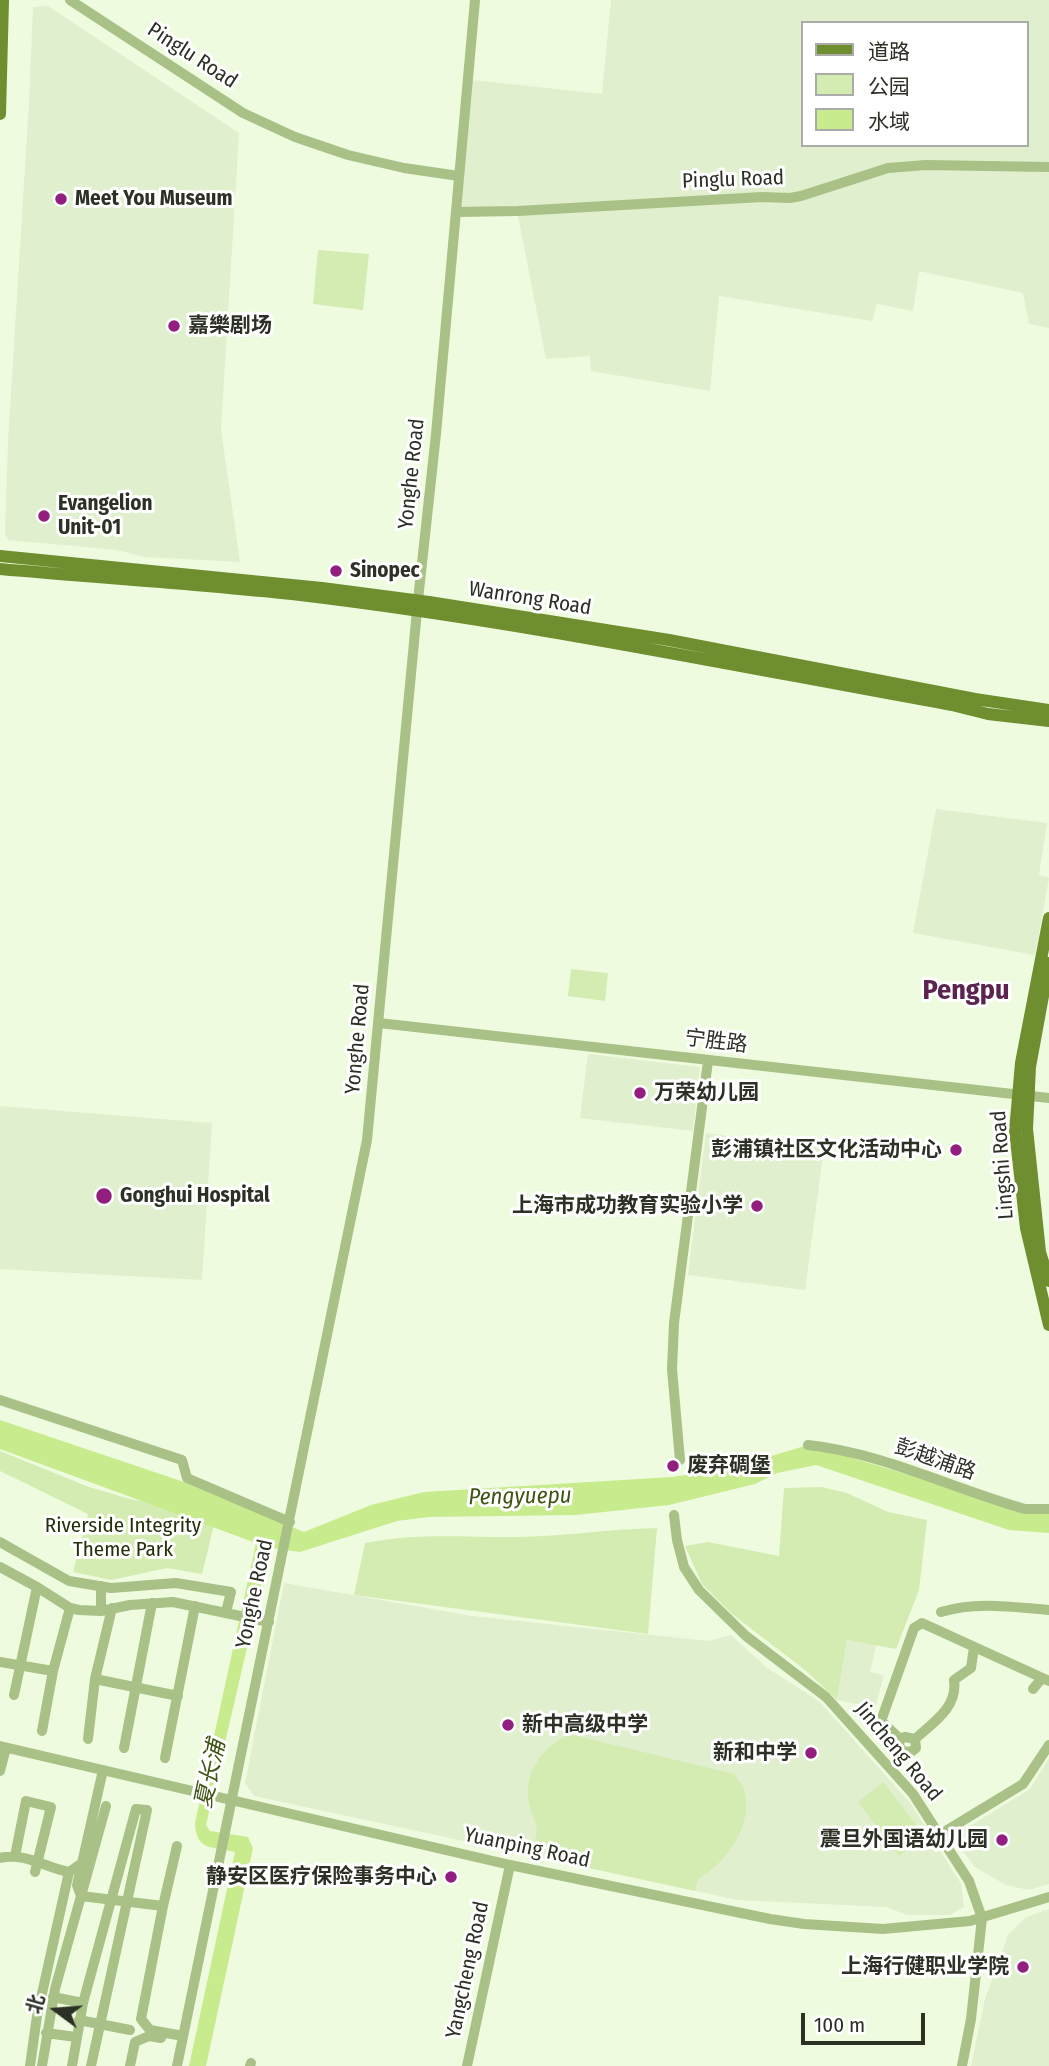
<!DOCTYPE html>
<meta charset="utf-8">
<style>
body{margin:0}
#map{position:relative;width:1049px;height:2066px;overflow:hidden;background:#effbdf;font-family:"Fira Sans Condensed","Noto Sans SC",sans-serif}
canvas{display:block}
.legend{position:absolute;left:801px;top:21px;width:228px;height:126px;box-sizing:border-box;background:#fff;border:2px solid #abaca8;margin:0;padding:9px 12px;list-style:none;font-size:21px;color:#2c3025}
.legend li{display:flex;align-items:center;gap:14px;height:35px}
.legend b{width:35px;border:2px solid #abaca8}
.north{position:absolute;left:21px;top:1975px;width:70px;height:70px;-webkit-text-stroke:5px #fff;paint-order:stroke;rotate:286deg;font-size:19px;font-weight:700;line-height:28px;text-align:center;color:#2c3025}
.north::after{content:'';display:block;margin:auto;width:24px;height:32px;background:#2c3025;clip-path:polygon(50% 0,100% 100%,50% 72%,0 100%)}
.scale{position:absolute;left:801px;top:2013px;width:124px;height:32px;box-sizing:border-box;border:4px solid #2c3025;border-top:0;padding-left:9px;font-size:21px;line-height:24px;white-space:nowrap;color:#2c3025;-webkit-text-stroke:5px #fff;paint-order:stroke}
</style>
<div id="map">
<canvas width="1049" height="2066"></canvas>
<ul class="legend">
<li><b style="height:9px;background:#6e8e30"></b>道路</li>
<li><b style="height:19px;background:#d4ecb1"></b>公园</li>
<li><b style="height:19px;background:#c8eb8e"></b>水域</li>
</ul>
<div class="north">北</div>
<div class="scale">100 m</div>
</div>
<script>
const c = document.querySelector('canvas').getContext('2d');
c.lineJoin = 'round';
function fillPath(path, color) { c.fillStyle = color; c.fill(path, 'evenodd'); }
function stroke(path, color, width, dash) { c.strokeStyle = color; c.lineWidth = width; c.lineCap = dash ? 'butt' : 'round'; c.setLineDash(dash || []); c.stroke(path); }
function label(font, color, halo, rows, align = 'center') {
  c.font = font + ' "Fira Sans Condensed","Noto Sans SC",sans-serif'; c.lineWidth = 6; c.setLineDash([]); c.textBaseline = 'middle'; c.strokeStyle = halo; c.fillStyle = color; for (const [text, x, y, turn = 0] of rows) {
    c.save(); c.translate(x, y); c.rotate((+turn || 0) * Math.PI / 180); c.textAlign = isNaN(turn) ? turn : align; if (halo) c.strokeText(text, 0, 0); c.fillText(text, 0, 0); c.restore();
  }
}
fillPath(new Path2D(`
 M611,0H1049V328L1029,324L1023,293L919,271L913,311L877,304L872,321L719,296L710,391L591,371L590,356L546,359L518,216L459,215L472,80L602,94ZM802,23H1026V145H802Z
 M48,6L239,133L221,430L240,562L145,557L117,550L8,540L5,535L8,442L29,102L33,7Z
 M936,809L1047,823L1039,875L1049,878L1035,955L913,933Z
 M588,1054L700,1067L693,1131L580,1118Z
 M0,1106L212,1123L202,1280L0,1269Z
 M706,1133L824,1148L805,1290L688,1275Z
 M284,1583L472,1616L708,1641L731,1635L766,1667L820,1702L911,1804L961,1884L964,1907L950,1915H907L886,1907L738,1900L254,1796L245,1783Z
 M847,1640L876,1645L870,1672L884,1675L875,1708L837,1700Z
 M1049,1758V1884L1029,1890L1006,1885L975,1867L952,1837L1030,1789Z
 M1049,1909V2066H971L985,1999L1008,1935L1026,1917Z`), '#e0efcd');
fillPath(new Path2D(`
 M318,250L369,254L363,310L313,304Z
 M571,969L608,973L605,1001L568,996Z
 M0,1451L89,1487L130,1499L168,1506L214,1525L202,1574L167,1568L111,1580L73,1572L88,1514L0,1471Z
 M821,1487L847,1493L888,1512L927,1520L919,1590L896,1649L847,1640L837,1700L805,1670L732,1614L702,1584L685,1546L708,1542L779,1556L784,1488Z
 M657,1528L648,1634L354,1595L365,1543C413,1533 461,1537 510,1537C559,1537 608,1529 657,1528Z
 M569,1734L734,1774C737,1778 741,1783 743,1787C756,1822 727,1863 698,1879L695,1891L557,1861L556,1853L542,1848L535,1840C539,1823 535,1823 530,1808C521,1774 541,1749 569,1734Z
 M883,1782L925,1836L899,1856L858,1802Z`), '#d4ecb1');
fillPath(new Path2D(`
 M0,1420L184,1482L304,1532L371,1505L424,1492L672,1477L728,1469L808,1445L1025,1509H1049V1533L1009,1530L816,1465L777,1473L755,1484L669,1505L576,1515L429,1517L397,1521L300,1552L270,1548L206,1825L210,1831L248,1837L253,1848L206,2066H189L235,1852C213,1846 196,1852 195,1823L256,1543L0,1449Z`), '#c8eb8e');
stroke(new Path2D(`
 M70,0L243,113L295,137L348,155L404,168L459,176
 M456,212L518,211L762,197L790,198L801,196L888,168L926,165L1049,167
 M379,1023L1049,1098
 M0,1400L182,1460L187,1478L290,1522
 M808,1445C883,1453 953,1489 1025,1509H1049
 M680,1460L672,1369L674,1323L708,1061
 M674,1515L677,1540L684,1567L699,1590L746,1636L826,1697L913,1794L969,1881L982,1918L971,2019L962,2066
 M0,1542L69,1581L111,1588L176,1583L231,1592L226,1612
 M0,1567L37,1587L70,1608L79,1610L101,1611L130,1605L173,1602L269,1622
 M101,1611V1586
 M941,1612C976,1601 1013,1607 1049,1610
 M0,1662L53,1671
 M95,1679L178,1696
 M1033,1689L1042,1678
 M14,1695L37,1587
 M42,1731L53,1671L70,1608
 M88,1739L95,1679L112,1608
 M900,1739L905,1737L915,1739L916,1748L911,1752L902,1751L899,1745L900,1739L881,1721L914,1628L922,1623L1049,1681
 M915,1739C934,1722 958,1707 954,1680L971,1668L974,1647
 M0,1746L510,1865L770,1919L804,1924L883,1929L970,1921L1049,1897
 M124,1748L152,1603
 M165,1758L195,1606
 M0,1771L6,1748
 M939,1835L1023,1784L1049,1745
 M15,1856L26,1801L51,1807L35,1872
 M0,1858C25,1852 46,1868 69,1872L82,1863L103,1770
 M81,1896L106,1806
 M81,1896L77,1885L82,1863
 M163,1906L177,1846
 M53,1997L83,2003
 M79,2020L130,2030
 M46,2033L76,2037
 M30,2066L37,2016L69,1872
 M42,2066L55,1989L81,1896L163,1906L141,2019L150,2030L183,2036
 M72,2066L83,2003L136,1809L147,1810L91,2066
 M130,2066L135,2042L149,2036L161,2038
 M177,2066L367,1140L418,600L436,434L475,0
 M250,2066L251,2063
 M467,2066L510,1865`), '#a9c086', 10);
stroke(new Path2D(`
 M0,114L3,0
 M0,556L322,588L429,602L669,640L975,699L1049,710
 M0,569C100,578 201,584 300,595C519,621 735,666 952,705L988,714L1049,721
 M1049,918L1021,1063L1015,1131L1026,1228L1049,1325
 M1049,963L1030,1067L1027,1129L1040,1252L1049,1281`), '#6e8e30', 12);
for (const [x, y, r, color] of [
 [61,199,7,"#921f7f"],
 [174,326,7,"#921f7f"],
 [44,516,7,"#921f7f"],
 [336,571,7,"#921f7f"],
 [640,1093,7,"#921f7f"],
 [956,1150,7,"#921f7f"],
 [104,1196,9,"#921f7f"],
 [757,1206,7,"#921f7f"],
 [673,1466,7,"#921f7f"],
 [508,1725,7,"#921f7f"],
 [811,1753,7,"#921f7f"],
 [1002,1840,7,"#921f7f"],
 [451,1877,7,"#921f7f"],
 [1023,1967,7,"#921f7f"]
]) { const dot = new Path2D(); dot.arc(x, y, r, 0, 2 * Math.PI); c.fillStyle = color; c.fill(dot); stroke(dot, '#fff', 2.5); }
label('21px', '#2c3025', '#fff', [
 ["Pinglu Road",192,56,33],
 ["Pinglu Road",733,180,-2],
 ["Yonghe Road",412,474,-84],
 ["Wanrong Road",530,599,9],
 ["Yonghe Road",358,1039,-85],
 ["宁胜路",716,1042,7],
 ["Lingshi Road",1003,1165,-94],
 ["彭越浦路",935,1460,19],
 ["Yonghe Road",255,1594,-78],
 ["Jincheng Road",898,1752,50],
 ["Yuanping Road",527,1848,12],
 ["Yangcheng Road",468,1970,-78]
]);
label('bold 21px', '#2c3025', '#fff', [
 ["Meet You Museum",75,199],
 ["嘉樂剧场",188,326],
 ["Evangelion",58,504],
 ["Unit-01",58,528],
 ["Sinopec",350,571],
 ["万荣幼儿园",654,1093],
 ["彭浦镇社区文化活动中心",942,1150,"right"],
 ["Gonghui Hospital",120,1196],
 ["上海市成功教育实验小学",743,1206,"right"],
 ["废弃碉堡",687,1466],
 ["新中高级中学",522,1725],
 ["新和中学",797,1753,"right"],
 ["震旦外国语幼儿园",988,1840,"right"],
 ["静安区医疗保险事务中心",437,1877,"right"],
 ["上海行健职业学院",1009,1967,"right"]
], 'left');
label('21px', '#233009', '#fff', [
 ["Riverside Integrity",123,1526],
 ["Theme Park",123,1550]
]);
label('italic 23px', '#405514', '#fff', [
 ["Pengyuepu",520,1497,-1],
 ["夏长浦",211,1774,-78]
]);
label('bold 28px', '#5b2450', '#fff', [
 ["Pengpu",966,991]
]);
</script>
